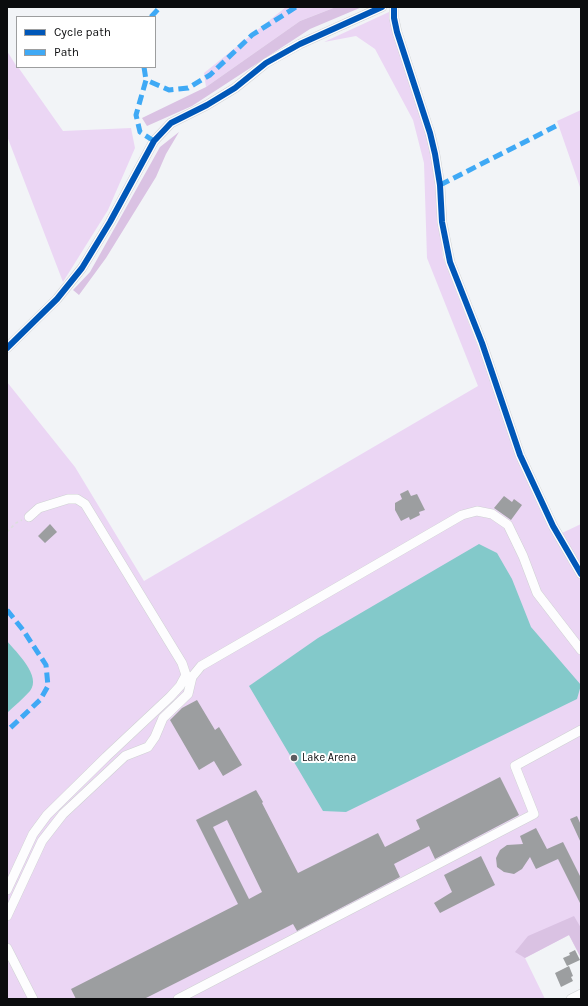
<!DOCTYPE html>
<style>
body{margin:0}
#map{position:relative;width:588px;height:1006px;overflow:hidden;background:#f2f4f7;font-family:Karla,sans-serif}
canvas{display:block}
.frame{position:absolute;inset:0;border:8px solid #0b0c0e;pointer-events:none}
.legend{position:absolute;left:16px;top:16px;width:140px;height:52px;box-sizing:border-box;background:#fff;border:1px solid #9d9e9f;margin:0;padding:5px 7px;list-style:none;font-size:12px;color:#0b0c0e}
.legend li{display:flex;align-items:center;gap:8px;height:20px}
.legend b{width:20px;border:1px solid #9d9e9f}
</style>
<div id="map">
<canvas width="588" height="1006"></canvas>
<div class="frame"></div>
<ul class="legend">
<li><b style="height:5px;background:#0057b8"></b>Cycle path</li>
<li><b style="height:5px;background:#3fa9f5"></b>Path</li>
</ul>
</div>
<script>
const c = document.querySelector('canvas').getContext('2d');
c.lineJoin = 'round';
function fillPath(path, color) { c.fillStyle = color; c.fill(path, 'evenodd'); }
function stroke(path, color, width, dash) { c.strokeStyle = color; c.lineWidth = width; c.lineCap = dash ? 'butt' : 'round'; c.setLineDash(dash || []); c.stroke(path); }
function label(font, color, halo, rows, align = 'center') {
  c.font = font + ' Karla,sans-serif'; c.lineWidth = 4; c.setLineDash([]); c.textBaseline = 'middle'; c.strokeStyle = halo; c.fillStyle = color; for (const [text, x, y, turn = 0] of rows) {
    c.save(); c.translate(x, y); c.rotate((+turn || 0) * Math.PI / 180); c.textAlign = isNaN(turn) ? turn : align; if (halo) c.strokeText(text, 0, 0); c.fillText(text, 0, 0); c.restore();
  }
}
fillPath(new Path2D(`
 M286,7H336L300,21L206,87L204,73Z
 M389,12L396,40L429,141L437,195L443,257L543,513L569,563L581,581V958L569,935L525,958L545,999H7V382L75,467L144,581L478,386L427,258L424,163L413,120L375,49L356,36L324,42Z
 M7,51L17,67H18L63,131L131,128L135,148L108,210L63,282L7,136Z
 M581,110V190L557,121Z
 M581,524V568L560,534Z`), '#ebd6f4');
fillPath(new Path2D(`
 M336,7H362L310,29L192,106L147,126L142,118L206,87L300,21Z
 M179,132L166,154L156,177L106,258L79,295L73,290L90,272L160,147Z
 M574,916L581,928V958L569,935L525,958L515,952L528,936Z`), '#dac2e3');
fillPath(new Path2D(`
 M479,544L497,553L512,579L531,627L581,685L577,699L346,812L323,811L249,686L318,638Z
 M7,641C16,652 42,676 30,691C23,699 14,706 7,713Z`), '#83c9ca');
fillPath(new Path2D(`
 M408,490L411,496L417,494L425,510L419,512L420,515L410,520L409,517L401,521L395,510V503L402,499L400,494Z
 M504,496L512,502L514,499L522,505L511,520L494,508Z
 M50,524L57,532L45,543L38,536Z
 M197,700L215,730L219,727L242,765L223,776L214,761L199,770L170,720L182,708Z
 M500,777L519,815L435,859L429,846L394,864L400,877L297,931L293,924L144,999H76L71,989L238,904L196,820L256,790L263,802L262,803L298,873L378,833L385,847L420,829L416,820ZM227,820L262,892L249,899L213,827Z
 M577,816L581,825V843L570,819Z
 M536,828L547,849L563,842L581,878V905L558,859L536,869L530,857L522,869L514,874L504,872L497,867L496,858L500,850L507,845L523,844L520,836Z
 M481,856L495,885L440,913L434,903L452,892L444,875Z
 M575,950L580,960L567,966L563,958L570,955L569,953Z
 M569,966L573,976L571,977L573,981L561,987L555,973Z`), '#9c9ea0');
const minor = new Path2D(`
 M394,7V18L397,32L430,133L435,154L440,185L442,222L450,262L482,343L520,455L553,526L581,574
 M7,348L57,299L82,268L110,222L154,141L171,123L207,105L235,88L266,63L300,44L382,7
 M7,890L33,834L47,815L106,757L170,697L180,686L186,675L182,663L85,504L77,499H68L39,508L29,517
 M7,916L42,841L63,814L125,756L148,747L155,737L163,718L188,694L192,677L201,666L462,515L477,511L492,514L508,525L523,556L537,593L581,650
 M7,948L33,999
 M178,999L534,814L515,766L581,730
 M571,999L581,994`);
stroke(minor, '#cfd1d3', 10);
stroke(new Path2D(`
 M7,532L16,523L22,520`), '#dddede', 1.5, [3, 3]);
stroke(minor, '#fdfdfe', 9);
stroke(new Path2D(`
 M151,17L160,7
 M144,67L146,80
 M154,141L140,132L136,115L146,80L169,90L188,88L210,75L252,35L296,7
 M440,185L556,126
 M7,610L23,630L46,665L48,686L40,700L7,731`), '#3fa9f5', 5, [10, 5]);
stroke(new Path2D(`
 M394,7V18L397,32L430,133L435,154L440,185L442,222L450,262L482,343L520,455L553,526L581,574
 M7,348L57,299L82,268L110,222L154,141L171,123L207,105L235,88L266,63L300,44L382,7`), '#0057b8', 6);
for (const [x, y, r, color] of [
 [294,758,4,"#5c5d60"]
]) { const dot = new Path2D(); dot.arc(x, y, r, 0, 2 * Math.PI); c.fillStyle = color; c.fill(dot); stroke(dot, '#fff', 1.5); }
label('11px', '#0b0c0e', '#fff', [
 ["Lake Arena",302,758]
], 'left');
</script>
